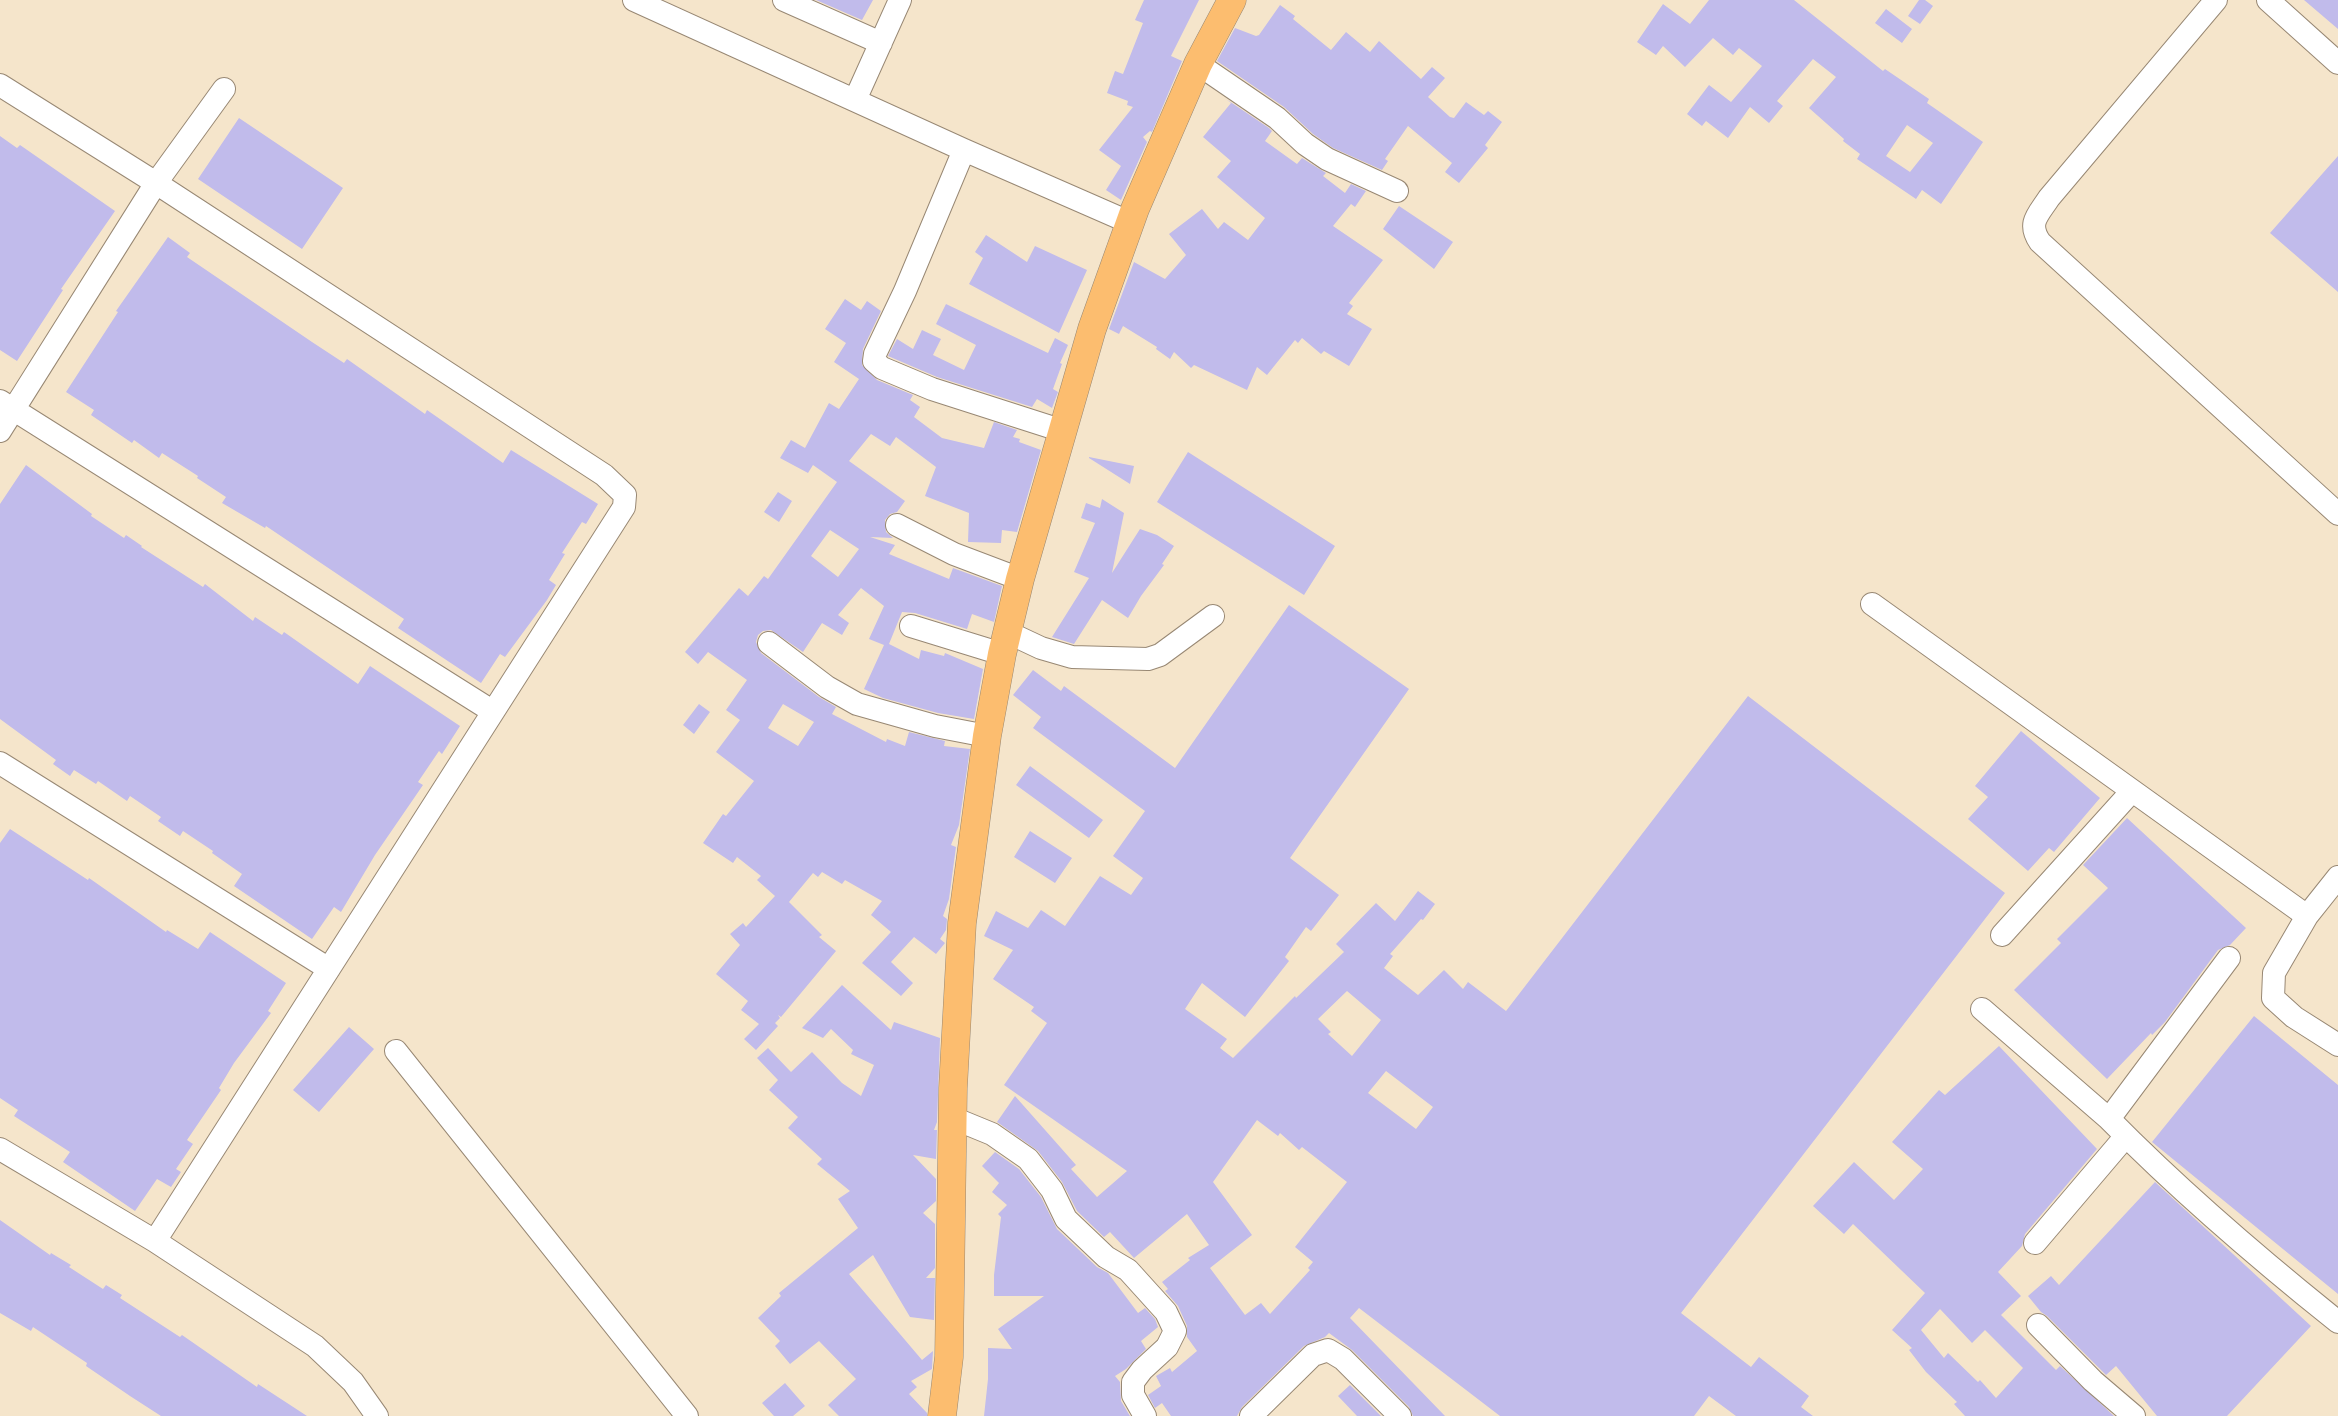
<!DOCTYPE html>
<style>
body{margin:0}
canvas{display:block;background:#f5e5cb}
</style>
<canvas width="2338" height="1416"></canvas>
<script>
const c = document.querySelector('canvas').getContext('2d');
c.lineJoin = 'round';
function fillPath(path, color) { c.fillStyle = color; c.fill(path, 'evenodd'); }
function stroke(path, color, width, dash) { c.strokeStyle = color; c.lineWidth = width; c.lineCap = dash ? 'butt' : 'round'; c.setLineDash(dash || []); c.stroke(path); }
fillPath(new Path2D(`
 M816,0H873L862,20Z
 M1144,0H1199L1171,56L1182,61L1152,132L1150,131L1143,137L1147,142L1121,200L1106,190L1121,166L1099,150L1133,107L1127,105L1128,101L1107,93L1115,71L1123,74L1143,23L1135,20Z
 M1709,0H1794L1883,71L1885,69L1929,99L1927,103L1983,142L1941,204L1922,190L1916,199L1857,159L1860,154L1843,141L1844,139L1809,108L1836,77L1813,59L1777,101L1783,106L1769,123L1750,107L1728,138L1706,121L1702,126L1687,114L1709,85L1731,102L1762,66L1739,48L1733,55L1713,38L1685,67L1663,46L1656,55L1637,42L1663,4L1690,24ZM1907,125L1933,143L1910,172L1886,156Z
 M1919,0H1925L1933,6L1920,24L1908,16Z
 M2304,0H2338V29Z
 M1280,5L1295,16L1293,19L1331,50L1346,32L1370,52L1379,41L1421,79L1432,67L1445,78L1428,97L1450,117L1454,118L1466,102L1484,115L1488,111L1502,122L1485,145L1488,148L1459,183L1445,172L1452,163L1408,126L1385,159L1388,161L1382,170L1333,148L1313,134L1284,107L1217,61L1235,28L1256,36L1259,35Z
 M1886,9L1912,29L1902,43L1875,23Z
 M1226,99L1269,128L1272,131L1265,141L1297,164L1302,158L1326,173L1323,176L1345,193L1351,184L1366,191L1355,207L1351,204L1333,226L1383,260L1349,303L1353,306L1347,314L1372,329L1349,366L1324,351L1321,354L1302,338L1298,343L1295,340L1267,375L1257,367L1247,390L1194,365L1191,368L1174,352L1170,359L1156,349L1157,347L1123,326L1119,334L1109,329L1134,262L1165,279L1186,255L1169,234L1202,209L1218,229L1224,222L1248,240L1265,218L1217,177L1231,161L1203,137L1231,103Z
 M239,118L343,188L302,249L198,179Z
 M0,136L17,148L20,145L115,211L61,289L63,290L17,361L0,350Z
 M2338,156V292L2270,233Z
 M1399,206L1453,242L1434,269L1383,229Z
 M986,235L1027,262L1035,246L1087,270L1059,333L969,284L983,258L975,252Z
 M168,237L190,253L187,257L312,342L344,363L347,359L425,414L427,410L503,463L511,450L598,504L586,524L582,522L562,553L565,554L549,580L556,585L547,600L505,657L500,654L481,683L398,628L404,619L266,526L265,528L222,503L226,497L197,478L198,476L162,453L159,458L134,440L132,443L91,415L94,410L66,392L118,312L116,311Z
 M845,299L861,310L867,301L881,311L863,349L862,365L877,380L913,395L910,400L920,407L914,417L942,438L984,448L994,422L1017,430L1013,437L1020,439L1019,442L1041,450L1017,532L1002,530L1001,543L968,542L969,513L925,496L936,467L896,437L890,446L871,434L849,461L905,501L897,512L890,514L885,520L886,532L893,538L870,537L895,545L889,554L949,579L953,568L1002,586L994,622L972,614L967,629L915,613L902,612L889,644L919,659L921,650L944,656L945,653L983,669L974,719L938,713L883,698L864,689L884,645L869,639L884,606L861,588L838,615L849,623L842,635L822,623L803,652L771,630L763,631L758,635L756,642L761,653L819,697L836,707L832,714L886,742L887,739L905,746L909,732L945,741L944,746L970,749L959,825L951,845L956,847L949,899L943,916L947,919L946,930L940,939L945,943L936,954L914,937L891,962L913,983L901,996L862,963L891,932L871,915L882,901L845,880L842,884L822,872L818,877L813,873L789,902L822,935L819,937L836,951L781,1017L778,1015L780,1018L775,1023L778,1026L756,1050L744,1039L759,1024L741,1010L748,1001L716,974L740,945L730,934L743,923L746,927L775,896L757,880L761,876L737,857L733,863L703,843L723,814L726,816L754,781L716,752L740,720L726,710L747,680L708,652L698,664L685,652L739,588L748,596L764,576L768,579L837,482L813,465L808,473L780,458L791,440L805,448L829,403L839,409L859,379L834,362L846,343L825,329ZM830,530L859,549L838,577L811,556ZM783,704L814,722L798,746L768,728Z
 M946,304L1048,353L1055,338L1068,345L1060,363L1062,364L1053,389L1058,392L1052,408L1037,399L1032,407L937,377L888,356L897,339L913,349L922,330L941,339L933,355L964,370L976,345L936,324Z
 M1188,452L1335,546L1304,595L1157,502Z
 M1089,457L1134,466L1130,484L1089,458Z
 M26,465L92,514L91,516L124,538L126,535L142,546L141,547L203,587L205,584L253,621L255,617L282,635L284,632L358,684L370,666L460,726L442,754L439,751L418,782L423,785L375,855L341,912L334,907L312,939L234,886L242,874L212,853L213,851L183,831L180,836L158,821L161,817L130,796L127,801L98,781L96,784L74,770L70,776L53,764L56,760L0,719V504Z
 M778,492L792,501L779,522L764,512Z
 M1102,499L1124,513L1112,573L1140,529L1157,535L1174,546L1162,564L1164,565L1141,596L1128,618L1102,600L1074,644L1052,637L1089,578L1074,572L1095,523L1081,518L1086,503L1100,508Z
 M1289,605L1409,689L1290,858L1339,895L1311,931L1306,927L1285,957L1289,961L1245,1017L1202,983L1185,1009L1227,1039L1220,1048L1233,1058L1295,996L1296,998L1344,952L1336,944L1376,903L1395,921L1418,891L1435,904L1423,920L1421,919L1390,954L1393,956L1384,968L1418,995L1444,970L1463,989L1468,982L1506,1011L1748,696L2005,893L1681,1313L1751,1367L1759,1357L1809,1396L1801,1407L1813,1416H1736L1709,1396L1694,1416H1500L1359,1308L1350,1318L1445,1416H1413L1409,1407L1352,1350L1329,1333L1325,1337L1304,1346L1242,1407L1237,1416H1171L1162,1403L1155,1408L1148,1395L1161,1386L1156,1376L1170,1368L1172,1372L1197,1351L1187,1337V1326L1178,1306L1165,1291L1168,1289L1162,1282L1190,1260L1188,1258L1209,1245L1187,1214L1134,1258L1110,1232L1104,1237L1077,1211L1062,1182L1038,1151L997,1122L1015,1096L1076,1165L1071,1169L1097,1197L1127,1171L1004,1085L1047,1023L1031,1011L1034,1007L993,979L1013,950L984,936L996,911L1028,928L1041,910L1065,926L1100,876L1131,895L1143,878L1113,856L1145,811L1033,728L1041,717L1013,695L1033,670L1061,691L1064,686L1175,768ZM1347,991L1381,1020L1352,1056L1328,1034L1331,1032L1318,1019ZM1386,1071L1433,1107L1416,1129L1368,1093ZM1257,1120L1278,1136L1280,1133L1299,1150L1302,1147L1347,1182L1295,1247L1313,1262L1308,1268L1310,1270L1270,1314L1261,1303L1245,1315L1210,1268L1252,1235L1213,1182Z
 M699,704L710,712L694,734L683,725Z
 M2021,731L2100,798L2054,852L2049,848L2028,871L1968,819L1988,797L1975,786Z
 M1030,766L1103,820L1089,838L1016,785Z
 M2127,818L2246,928L2230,945L2218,950L2165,1022L2152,1035L2151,1033L2107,1079L2014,990L2061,943L2057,939L2108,888L2083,865Z
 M10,829L88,880L89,878L166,932L167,930L198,949L210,932L286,983L268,1011L271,1013L234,1063L219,1088L221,1090L187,1140L193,1144L176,1169L181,1172L171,1187L157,1179L135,1211L63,1162L70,1152L14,1116L18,1110L0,1098V843Z
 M1030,831L1072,858L1055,883L1014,857Z
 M842,985L891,1030L894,1022L940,1038L937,1122L934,1130H937L936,1159L913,1155L936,1179V1201L923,1213L935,1224V1268L926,1278H935L934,1320L910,1317L873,1255L849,1274L922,1360L933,1351L932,1369L911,1381L917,1387L909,1394L927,1413V1416H839L828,1405L856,1379L819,1341L790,1364L775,1346L780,1341L758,1318L781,1296L779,1293L858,1228L838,1199L850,1191L817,1164L822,1159L788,1128L798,1117L769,1090L778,1080L757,1058L768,1048L791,1072L812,1052L842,1083L861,1096L874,1065L851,1054L853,1050L831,1029L823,1038L802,1028Z
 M2254,1016L2338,1085V1294L2152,1142Z
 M349,1027L374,1049L319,1112L293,1090Z
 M1999,1046L2097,1149L2025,1234L2022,1246L1998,1272L2021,1296L2001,1315L2056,1370L2060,1366L2114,1416H1965L1954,1404L1957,1402L1926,1372L1909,1350L1912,1348L1892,1330L1925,1293L1853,1224L1844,1234L1813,1206L1854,1162L1894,1200L1923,1169L1892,1142L1939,1090L1945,1095ZM1940,1309L1972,1343L1985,1330L2023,1368L1996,1398L1980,1380L1978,1382L1948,1353L1944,1358L1921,1330Z
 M995,1152L1019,1169L1041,1197L1057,1229L1097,1267L1108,1273L1138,1313L1145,1308L1155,1319L1158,1327L1141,1341L1146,1349L1126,1369L1115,1376L1120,1382L1121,1401L1130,1416H984L988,1379V1348L1012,1349L998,1329L1044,1296H994V1275L1001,1217L998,1214L1007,1205L992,1192L999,1183L982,1166Z
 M2155,1182L2311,1326L2227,1416H2157L2116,1366L2106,1375L2047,1316L2041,1312L2028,1296L2051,1276L2059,1285Z
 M0,1220L50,1255L51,1253L71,1265L69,1267L103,1289L106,1285L122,1295L120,1298L180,1337L182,1335L257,1387L258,1384L307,1416H161L130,1396L86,1366L87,1363L33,1327L31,1331L0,1313Z
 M785,1383L805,1406L793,1416H774L762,1403Z
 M1350,1385L1381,1416H1357L1338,1396Z`), '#c1bbeb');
const minor = new Path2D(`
 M634,0L964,150L1131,223
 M784,0L881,43
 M2216,0L2049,198C2038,215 2027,223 2040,242L2338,514
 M2268,0L2338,63
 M1198,64L1277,118L1305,144L1327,159L1397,191
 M0,85L156,183L604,475L625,495L624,507L155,1241L0,1149
 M855,100L900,0
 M964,150L905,291L875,354L874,361L882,368L932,389L1063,431
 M0,401L492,711
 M0,431L156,183L224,89
 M897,525L954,554L1020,579
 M1872,604L2307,916
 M911,626L1002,654
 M1007,632L1041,648L1072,657L1148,659L1160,655L1213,616
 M769,643L827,687L857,704L935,726L987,736
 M0,763L329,969
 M2338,877L2307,916L2274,973L2273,998L2294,1017L2338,1045
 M2002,935L2132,791
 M2229,958L2109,1119C2181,1192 2258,1258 2338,1322
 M1982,1009L2109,1119
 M396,1051L687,1416
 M953,1118L992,1134L1028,1159L1052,1190L1066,1219L1106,1257L1128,1270L1166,1312L1175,1331L1167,1347L1142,1370L1133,1382V1395L1145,1416
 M155,1241L315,1346L353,1382L377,1416
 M2035,1243L2126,1136
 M2038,1325L2093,1381L2134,1416
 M1251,1416L1313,1355L1328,1350L1343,1359L1400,1416`);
const major = new Path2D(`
 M942,1416L949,1357L953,1088L962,923L987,736L1002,654L1020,579L1092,329L1135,209L1198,64L1232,0`);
stroke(minor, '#988874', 24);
stroke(major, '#988874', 29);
stroke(minor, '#fff', 22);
stroke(major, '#fcbd6f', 28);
</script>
